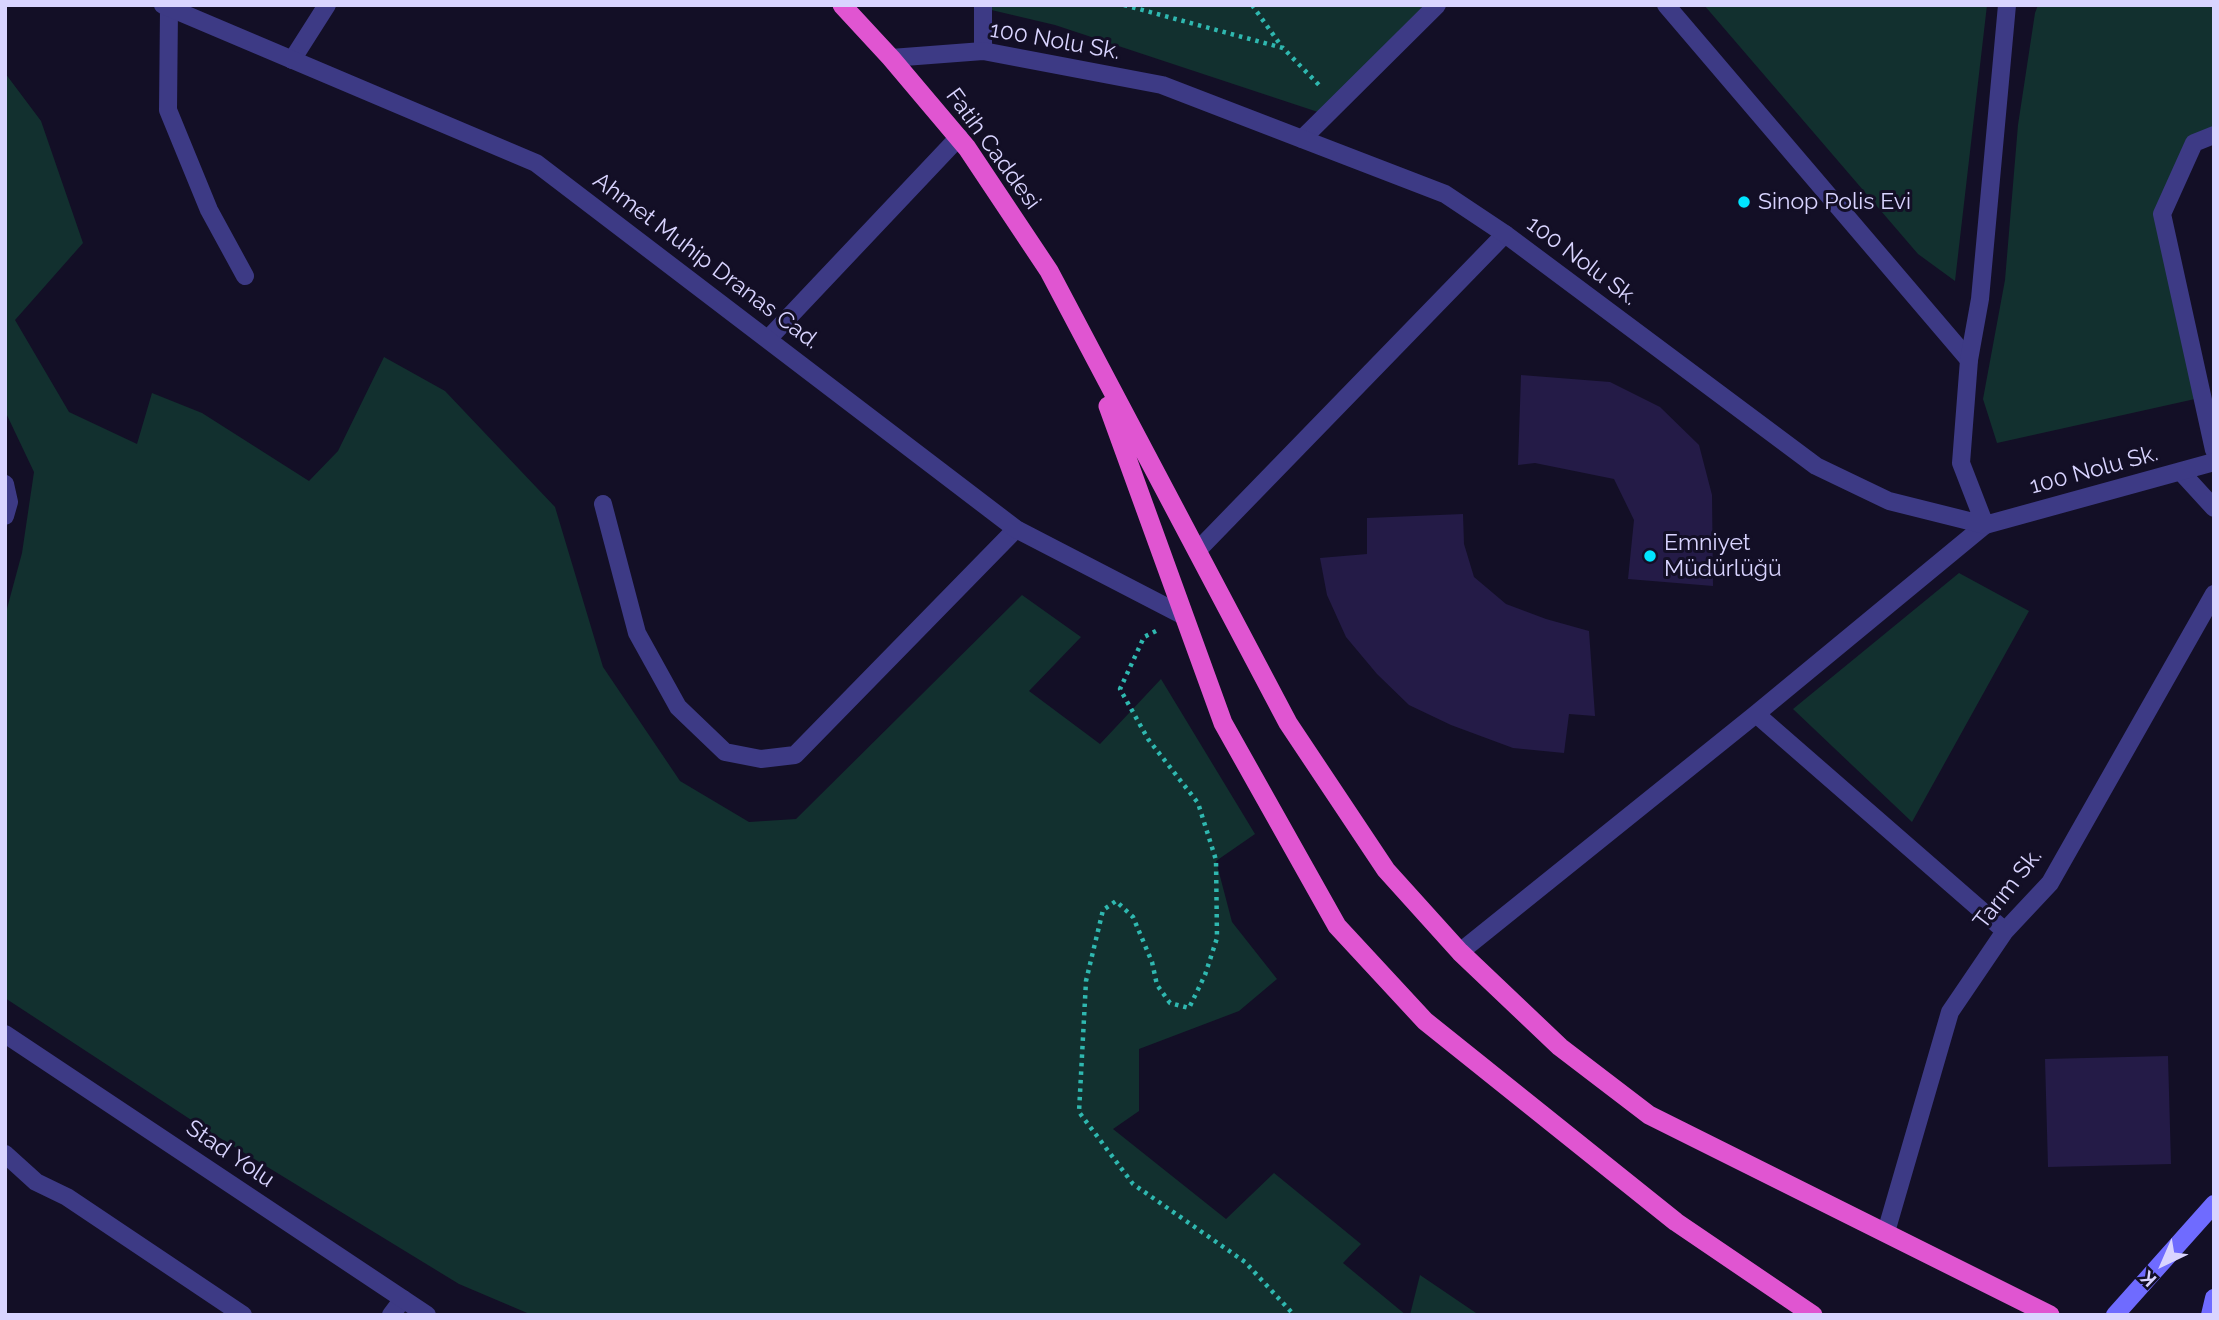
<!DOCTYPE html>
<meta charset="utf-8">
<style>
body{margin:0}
#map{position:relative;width:2219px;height:1320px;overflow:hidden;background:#130f26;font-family:Raleway,sans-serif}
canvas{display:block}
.frame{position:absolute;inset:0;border:7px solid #d9d4ff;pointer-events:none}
.north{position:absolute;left:2128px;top:1229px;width:70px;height:70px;-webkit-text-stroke:5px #130f26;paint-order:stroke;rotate:224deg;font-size:19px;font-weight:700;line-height:28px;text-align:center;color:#d9d4ff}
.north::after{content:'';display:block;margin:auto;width:24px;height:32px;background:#d9d4ff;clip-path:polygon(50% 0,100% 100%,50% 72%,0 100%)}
</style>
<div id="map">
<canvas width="2219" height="1320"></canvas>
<div class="frame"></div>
<div class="north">K</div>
</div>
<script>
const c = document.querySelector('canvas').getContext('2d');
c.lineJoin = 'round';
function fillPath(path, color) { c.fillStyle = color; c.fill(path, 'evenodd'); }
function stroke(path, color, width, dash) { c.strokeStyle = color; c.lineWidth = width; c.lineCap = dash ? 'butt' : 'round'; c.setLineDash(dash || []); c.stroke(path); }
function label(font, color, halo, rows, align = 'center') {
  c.font = font + ' Raleway,sans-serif'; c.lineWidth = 6; c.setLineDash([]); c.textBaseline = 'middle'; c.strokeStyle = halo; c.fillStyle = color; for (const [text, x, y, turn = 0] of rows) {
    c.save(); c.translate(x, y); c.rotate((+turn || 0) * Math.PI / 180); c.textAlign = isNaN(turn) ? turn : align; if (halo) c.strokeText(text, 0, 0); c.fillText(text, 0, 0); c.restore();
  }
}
fillPath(new Path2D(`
 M983,5H1437L1327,115L1055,25L983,8Z
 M1704,5H1987L1955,281L1918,254Z
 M2038,5H2214V135L2194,143L2162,214L2204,397L1997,443L1983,399L2005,280L2018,125L2035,13Z
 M5,73L41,121L83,243L15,320L69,412L137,444L152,393L202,413L309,481L338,451L384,357L445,391L555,507L603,667L680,781L749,822L796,819L1022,595L1081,637L1029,691L1100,744L1161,679L1255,834L1216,861L1232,922L1277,979L1239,1011L1139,1049V1111L1113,1129L1226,1219L1274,1173L1361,1244L1343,1263L1406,1315H532L459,1284L202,1127L5,998V616L22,553L34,472L5,411Z
 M1959,573L2029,611L1912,822L1793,709Z
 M1420,1275L1479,1315H1410Z`), '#12302f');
fillPath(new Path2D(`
 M1521,375L1610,382L1660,407L1699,445L1712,495L1713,586L1628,579L1634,520L1614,479L1535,463L1518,465Z
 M1463,514L1464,544L1474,577L1506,604L1546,619L1589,631L1595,716L1569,714L1564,753L1513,748L1451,725L1409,705L1377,674L1346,637L1327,595L1320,558L1367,554V518Z
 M2168,1056L2171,1164L2048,1167L2045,1059Z`), '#241b47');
stroke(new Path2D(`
 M1124,5L1283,48L1319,85
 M1252,5L1282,47
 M1156,631L1144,637L1120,689L1148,739L1198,803L1216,860L1217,938L1205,975L1189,1008L1170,1003L1157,985L1152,962L1133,917L1116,901L1103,910L1086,981L1079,1112L1133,1184L1245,1262L1294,1315`), '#2fb8b0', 4.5, [3.5, 5]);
stroke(new Path2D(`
 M1666,5L1969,360
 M169,9L168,110L209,210L245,276
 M983,51V5
 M292,60L327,5
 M2214,135L2194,143L2162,214L2214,450
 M1302,139L1437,5
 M768,339L959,137
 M2181,472L2214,508
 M5,484L9,502L5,516
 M603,504L637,633L678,707L725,752L761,759L795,755L1016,529
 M1197,551L1505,234
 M1756,714L2005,931
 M1460,952L1756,714L1985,525
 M5,1154L36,1182L67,1197L243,1315
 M1886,1232L1950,1012L2005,931L2050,883L2214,594
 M391,1315L403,1299`), '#3d3a85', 18);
stroke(new Path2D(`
 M163,5L536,163L1016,529L1184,616
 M891,58L983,51L1162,85L1445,194L1505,234L1816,466L1889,501L1985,525L2214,462
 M1985,525L1961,463L1969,360L1980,299L2007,5
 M5,1034L427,1315`), '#3d3a85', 18);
stroke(new Path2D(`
 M2115,1315L2214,1204
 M2210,1315L2214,1298`), '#6f6bff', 18);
stroke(new Path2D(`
 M842,5L891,58L967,148L1049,271L1288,723L1386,870L1460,952L1560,1047L1649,1115L2050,1315
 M1108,406L1223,723L1337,926L1425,1021L1676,1222L1813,1315`), '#e055d1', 19);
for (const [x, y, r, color] of [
 [1744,202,7,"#00e5ff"],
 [1650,556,7,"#00e5ff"]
]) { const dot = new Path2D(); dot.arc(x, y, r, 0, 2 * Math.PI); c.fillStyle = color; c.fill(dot); stroke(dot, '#130f26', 2.5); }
label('23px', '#d9d4ff', '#130f26', [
 ["100 Nolu Sk.",1055,41,10],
 ["Fatih Caddesi",993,149,54],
 ["Ahmet Muhip Dranas Cad.",706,261,37],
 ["100 Nolu Sk.",1582,261,37],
 ["100 Nolu Sk.",2094,470,-15],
 ["Tarım Sk.",2008,889,-52],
 ["Stad Yolu",230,1154,34]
]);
label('23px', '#d9d4ff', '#130f26', [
 ["Sinop Polis Evi",1758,202],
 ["Emniyet",1664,543],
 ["Müdürlüğü",1664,569]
], 'left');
</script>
